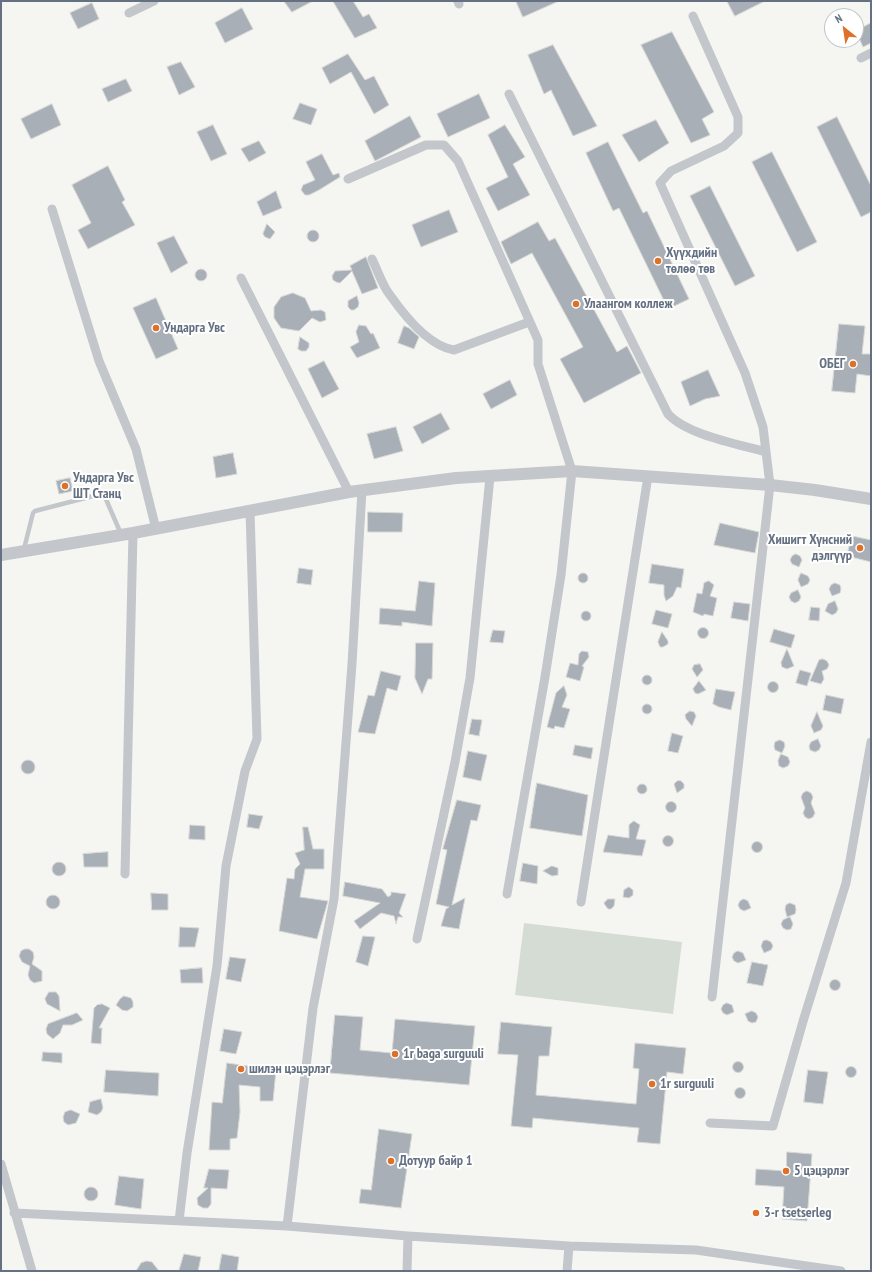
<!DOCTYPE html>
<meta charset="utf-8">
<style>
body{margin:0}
#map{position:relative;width:872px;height:1272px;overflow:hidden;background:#f5f6f2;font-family:"PT Sans Narrow",sans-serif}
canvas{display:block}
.frame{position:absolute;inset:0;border:2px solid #657182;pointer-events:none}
.north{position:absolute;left:824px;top:8px;width:40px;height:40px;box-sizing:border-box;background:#fff;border:1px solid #c1c6cd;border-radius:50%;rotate:330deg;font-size:11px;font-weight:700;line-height:16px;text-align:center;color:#657182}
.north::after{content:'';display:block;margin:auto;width:14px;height:18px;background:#de712a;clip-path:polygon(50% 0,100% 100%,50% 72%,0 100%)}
</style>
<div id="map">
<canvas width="872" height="1272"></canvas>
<div class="frame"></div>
<div class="north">N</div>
</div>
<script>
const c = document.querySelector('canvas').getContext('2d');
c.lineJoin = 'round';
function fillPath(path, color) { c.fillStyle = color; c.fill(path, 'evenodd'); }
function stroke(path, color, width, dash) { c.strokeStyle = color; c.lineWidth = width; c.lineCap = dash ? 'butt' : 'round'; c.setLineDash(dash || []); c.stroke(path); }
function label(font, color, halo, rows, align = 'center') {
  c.font = font + ' "PT Sans Narrow",sans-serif'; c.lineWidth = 4; c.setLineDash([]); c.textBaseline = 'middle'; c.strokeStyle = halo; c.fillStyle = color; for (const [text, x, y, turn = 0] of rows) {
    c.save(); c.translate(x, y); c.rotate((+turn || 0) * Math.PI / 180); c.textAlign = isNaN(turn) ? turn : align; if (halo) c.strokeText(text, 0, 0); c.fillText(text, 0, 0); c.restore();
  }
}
fillPath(new Path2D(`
 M524,923L682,942L673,1014L515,995Z`), '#d5dcd3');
const building = new Path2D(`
 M284,1H313L292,12Z
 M333,1H353L363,17L369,14L377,28L355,38Z
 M516,1H559L523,17Z
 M727,1H765L735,16Z
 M92,3L99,19L78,29L70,13Z
 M242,8L253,29L225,43L215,23Z
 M871,23V43L863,47L856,31Z
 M672,32L714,112L702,119L710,135L691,143L641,45Z
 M553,45L597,126L573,136L551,90L544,94L528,55Z
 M348,54L365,80L374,76L389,105L374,114L351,72L330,84L322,68Z
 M181,62L195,87L179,95L167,67Z
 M126,79L132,91L108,102L102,89Z
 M479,94L490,118L448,137L437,114Z
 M300,103L317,109L311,125L293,119Z
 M52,104L61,125L31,139L21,119Z
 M410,116L421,137L375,161L365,141Z
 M837,117L871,186V212L861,217L817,127Z
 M656,120L669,143L639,162L622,135Z
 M213,125L227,154L211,161L197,132Z
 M505,125L525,157L513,164L530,195L498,211L486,188L508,177L488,135Z
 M259,141L266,153L249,162L241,149Z
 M608,142L643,213L647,211L689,299L668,309L619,208L613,211L586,153Z
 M772,152L817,242L797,252L752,162Z
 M322,154L333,175L339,173L340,177L319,190L309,195H305L301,190L303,185L315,180L306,162Z
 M108,166L125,200L122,202L135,225L88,249L78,230L91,223L72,185Z
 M710,186L755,276L735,286L690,196Z
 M276,191L282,208L263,216L257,202Z
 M449,210L458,232L421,247L412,225Z
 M538,222L549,241L555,238L617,352L627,346L641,373L584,403L560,359L583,347L532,253L511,264L501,242Z
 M267,224L275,232L270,239L265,237L263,234Z
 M307 236a6 6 0 1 1 12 0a6 6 0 1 1-12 0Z
 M174,236L188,263L171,273L157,243Z
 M366,257L378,288L362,294L352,271L340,283L336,282L333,280L332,276L335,271L352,270L350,266Z
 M195 275a6 6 0 1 1 12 0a6 6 0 1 1-12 0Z
 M293,293L305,298L311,311L321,310L325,312L326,320L320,322L312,318L299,331L281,328L274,318V307L281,297Z
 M357,296L359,303L358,307L354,310H351L348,307V301Z
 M156,298L178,349L156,359L133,308Z
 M839,324L865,326L862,354H871V376L857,374L855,393L832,391Z
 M359,325L366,326L371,334L373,333L380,348L357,358L350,347L359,342L356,332Z
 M404,326L409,328L419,337L414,349L398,343Z
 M300,337L309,343V347L306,351H301L298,349Z
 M324,361L339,389L322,398L308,369Z
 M708,370L720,396L705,399L690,406L681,382Z
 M510,380L517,395L491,409L483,394Z
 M441,413L450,429L422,444L413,427Z
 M396,427L403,451L374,459L367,434Z
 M233,453L237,474L216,478L213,457Z
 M70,478L73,491L59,494L56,481Z
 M368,512L403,513L402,532H368Z
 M720,523L759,532L755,553L714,545Z
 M852,536L871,540V562L847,556Z
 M796,554L800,556L802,560L799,567L792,564L790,560L792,556Z
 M652,564L684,569L681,588L677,587L673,596L666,601L664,595V585L649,583Z
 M299,568L313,570L311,585L297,583Z
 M578 578a5 5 0 1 1 10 0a5 5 0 1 1-10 0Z
 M801,573L808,576L810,580L808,584L801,587L798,580Z
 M419,581L435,583L432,626L402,622V626L379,624L380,608L415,611Z
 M709,581L714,585L710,596L717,598L713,616L704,614L703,616L693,612L697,593L702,594L704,583Z
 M835,583L840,585L841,589L840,593L832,596L829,589L831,585Z
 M798,590L801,597L799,601L795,603L791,601L789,597L791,593Z
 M835,601L838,609L836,613L832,615L825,611L828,604Z
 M734,602L750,604L748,621L731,618Z
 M811,607L820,608L819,621L809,620Z
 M656,610L672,614L668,628L652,624Z
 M581 616a5 5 0 1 1 10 0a5 5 0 1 1-10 0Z
 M697.5 633a5.5 5.5 0 1 1 11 0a5.5 5.5 0 1 1-11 0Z
 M774,629L795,635L791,648L770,642Z
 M493,630L505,631L503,643L490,642Z
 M662,632L668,641V644L663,647H660L658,642Z
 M416,643H433L432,679H428L422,694L415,678Z
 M787,649L794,666L787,669L782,667L781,663Z
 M582,651L588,652L589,657L582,666L584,667L580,681L566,677L570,663L578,665L579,654Z
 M823,659L827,661L829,665L827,669L822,671L824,679L821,684L810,681L819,660Z
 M700,664L703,670L697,677L692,669L694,665Z
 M800,670L811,673L807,686L796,683Z
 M381,671L401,676L397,691L387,688L375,734L358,732L368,695L374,696Z
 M642 680a5 5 0 1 1 10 0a5 5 0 1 1-10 0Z
 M699,681L706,690L698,694L695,693L693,689Z
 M767.5 687a5.5 5.5 0 1 1 11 0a5.5 5.5 0 1 1-11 0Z
 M564,686L567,695L562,707L570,709L564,728L555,726L554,729L547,727L556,693Z
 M716,689L735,692L731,710L719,707L713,704Z
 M826,695L844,699L841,714L823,710Z
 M642 709a5 5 0 1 1 10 0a5 5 0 1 1-10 0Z
 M690,711L694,712L696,716L692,726L686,719L685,715Z
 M817,712L823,726L821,730L814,733L811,726Z
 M472,719L482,720L479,736L469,734Z
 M672,733L683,736L678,753L668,751Z
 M818,739L821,746L819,750L815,752L810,750L809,746L811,742Z
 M780,740L784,742L785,746L782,753L775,750L774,746L775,742Z
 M575,745L593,748L591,759L573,755Z
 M468,751L487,755L481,781L463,777Z
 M781,754L788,757L790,762L788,766L783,768L779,766L778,761Z
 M21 767a7 7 0 1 1 14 0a7 7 0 1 1-14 0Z
 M681,781L684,784V788L677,793L674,784L677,781Z
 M537,783L588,795L582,836L530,828Z
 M637 789a5 5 0 1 1 10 0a5 5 0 1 1-10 0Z
 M807,791L811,793L813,797L811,803L815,813L813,817L809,819L805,817L803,813L805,808L801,797L803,793Z
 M457,800L481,805L477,821L471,820L452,905L465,898L459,929L441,926L446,909L449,907L436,904L447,850L443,849Z
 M665.5 807a5.5 5.5 0 1 1 11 0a5.5 5.5 0 1 1-11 0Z
 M249,814L263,816L259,829L247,827Z
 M634,821L640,825L636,839L646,840L642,856L603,852L608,835L629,838V825Z
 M190,825L205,826V840L189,839Z
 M303,827H308L313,849H324V869H305L300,897L328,901L317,939L279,931L287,878L294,879L295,869L300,864L295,853L304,850Z
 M662.5 841a5.5 5.5 0 1 1 11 0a5.5 5.5 0 1 1-11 0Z
 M751.5 847a5.5 5.5 0 1 1 11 0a5.5 5.5 0 1 1-11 0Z
 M108,852V867H84L83,854Z
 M52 869a7 7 0 1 1 14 0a7 7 0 1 1-14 0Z
 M523,863L538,866L537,884L520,881Z
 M552,866L558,868V875L552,876L543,871Z
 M345,882L382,889L388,897L391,895V892L406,894L399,913L403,917H398L396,924L394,916L381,913L360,929L354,921L380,903L343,896Z
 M629,887L633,890V895L629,898L623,897L624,890Z
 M151,893L168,894V910H152Z
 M46 902a7 7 0 1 1 14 0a7 7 0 1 1-14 0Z
 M608,899H615L614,906L611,909H608L605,905L604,903Z
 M744,899L748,901L751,908L744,911L740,909L738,905L740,901Z
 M790,903L795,905L796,910L795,914L787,917L785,909L786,905Z
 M790,917L793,924L791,929L787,930L783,928L781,924L783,920Z
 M180,927L199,928L195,947H179Z
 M363,936L375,937L368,966L356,962Z
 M767,940L771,942L773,946L771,950L764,953L761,946L763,941Z
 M25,949H29L33,952L34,957L32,964L42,971V981L34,983L30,980L28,975L30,966L22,962L19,956L21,951Z
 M738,951L743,953L746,960L738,963L734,961L732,957L734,953Z
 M230,957L246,959L241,982L226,979Z
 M752,962L768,965L763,986L747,983Z
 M202,968L203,983H181L180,970Z
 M829.5 985a5.5 5.5 0 1 1 11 0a5.5 5.5 0 1 1-11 0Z
 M49,992H56L59,996L60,1011L47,1004L45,999Z
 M124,996L131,998L133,1002V1007L127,1011L122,1010L116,1005L120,999Z
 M727,1003L732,1005L734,1012L727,1015L723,1013L721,1009L723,1005Z
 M102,1004L110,1008L99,1028H102L101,1044L91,1043L94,1008L97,1005Z
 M752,1011L756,1013L758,1017L756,1022L752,1023L748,1021L745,1014Z
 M77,1013L83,1020L72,1025H63L60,1033L53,1039L47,1034L46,1029L48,1024Z
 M335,1015L363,1017L360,1050L392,1053L395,1019L475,1026L469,1085L330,1073Z
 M501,1022L552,1027L549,1056H539L536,1095L636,1104L639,1069L633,1068L635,1043L686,1048L683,1074L667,1072L660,1144L637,1142L639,1128L533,1118L532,1128L511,1126L518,1055L498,1054Z
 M224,1029L242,1032L236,1054L220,1051Z
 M43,1052L62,1053V1063L42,1061Z
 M732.5 1067a5.5 5.5 0 1 1 11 0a5.5 5.5 0 1 1-11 0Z
 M227,1063L276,1070L273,1101H260V1087L239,1085L240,1112L237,1138L230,1139V1150H209L212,1102L222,1103Z
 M845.5 1072a5.5 5.5 0 1 1 11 0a5.5 5.5 0 1 1-11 0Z
 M106,1070L159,1073L158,1096L104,1092Z
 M808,1070L828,1072L823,1104L804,1102Z
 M734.5 1093a5.5 5.5 0 1 1 11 0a5.5 5.5 0 1 1-11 0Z
 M101,1099L103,1108L101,1112L97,1115L88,1112L90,1102Z
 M71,1110L80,1114L76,1123L68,1125L64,1122L63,1117L65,1112Z
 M379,1129L412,1134L401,1208L359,1203L361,1189L371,1190Z
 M787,1152L812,1154L807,1221L782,1219L784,1187L755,1185L756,1169L786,1171Z
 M209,1169L229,1170L227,1189L211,1188V1204L208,1208H203L198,1205L197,1198L208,1188H204Z
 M119,1176L144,1179L141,1209L115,1205Z
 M84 1194a7 7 0 1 1 14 0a7 7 0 1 1-14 0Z
 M184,1254L201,1257L198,1271H179Z
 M222,1254L239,1257L237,1271H219Z
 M147,1261L152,1262L159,1271H136L141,1263Z`);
fillPath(building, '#a9afb6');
stroke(building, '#d7d7d5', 1);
stroke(new Path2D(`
 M24,549L33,513L35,511L97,495L105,497L121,534`), '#c3c6ca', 4.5);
stroke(new Path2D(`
 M458,1L459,4
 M129,13L154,1
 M693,16L738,117V133L724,146L671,171L660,183L745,373L763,427L770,485L712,997
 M861,58L871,53
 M509,94L668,414C687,435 738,444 766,452
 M348,179L426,145H444L458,161L538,340V364L572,471L561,575L545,677L507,894
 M52,209L99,361L136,449L156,529
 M372,259C378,271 382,285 390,295C404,315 429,346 454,350L529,322
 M241,278L349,492
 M125,874L133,533
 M581,902L648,476
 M417,939L455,762L470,678L490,477
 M710,1123L773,1126L804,1018L846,883L871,742
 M1,1164L32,1271
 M14,1213L287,1226L408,1236L569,1246L696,1250L841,1271
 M179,1221L187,1153L217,966L226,866L245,771L257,739L250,511
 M287,1226L313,1008L334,899L352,664L362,490
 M407,1271L408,1236
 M567,1271L569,1246`), '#c3c6ca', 9);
stroke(new Path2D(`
 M1,555L133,533L349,492L456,478L572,471L770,485L815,490L871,499`), '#c3c6ca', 12);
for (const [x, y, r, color] of [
 [658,261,4,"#de712a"],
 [576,304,4,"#de712a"],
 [156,328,4,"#de712a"],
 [853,364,4,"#de712a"],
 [65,486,4,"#de712a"],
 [860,548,4,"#de712a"],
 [395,1054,4,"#de712a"],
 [241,1069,4,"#de712a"],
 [652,1084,4,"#de712a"],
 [391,1161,4,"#de712a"],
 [786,1171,4,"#de712a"],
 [756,1213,4,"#de712a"]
]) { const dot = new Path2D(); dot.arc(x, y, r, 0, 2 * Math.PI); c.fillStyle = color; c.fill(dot); stroke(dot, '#fff', 1.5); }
label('bold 14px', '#657182', '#fff', [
 ["Хүүхдийн",666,253],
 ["төлөө төв",666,269],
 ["Улаангом коллеж",584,304],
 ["Ундарга Увс",164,328],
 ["ОБЕГ",845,364,"right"],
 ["Ундарга Увс",73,478],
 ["ШТ Станц",73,494],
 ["Хишигт Хүнсний",852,540,"right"],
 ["дэлгүүр",852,556,"right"],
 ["1r baga surguuli",403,1054],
 ["шилэн цэцэрлэг",249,1069],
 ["1r surguuli",660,1084],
 ["Дотуур байр 1",399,1161],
 ["5 цэцэрлэг",794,1171],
 ["3-r tsetserleg",764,1213]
], 'left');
</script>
